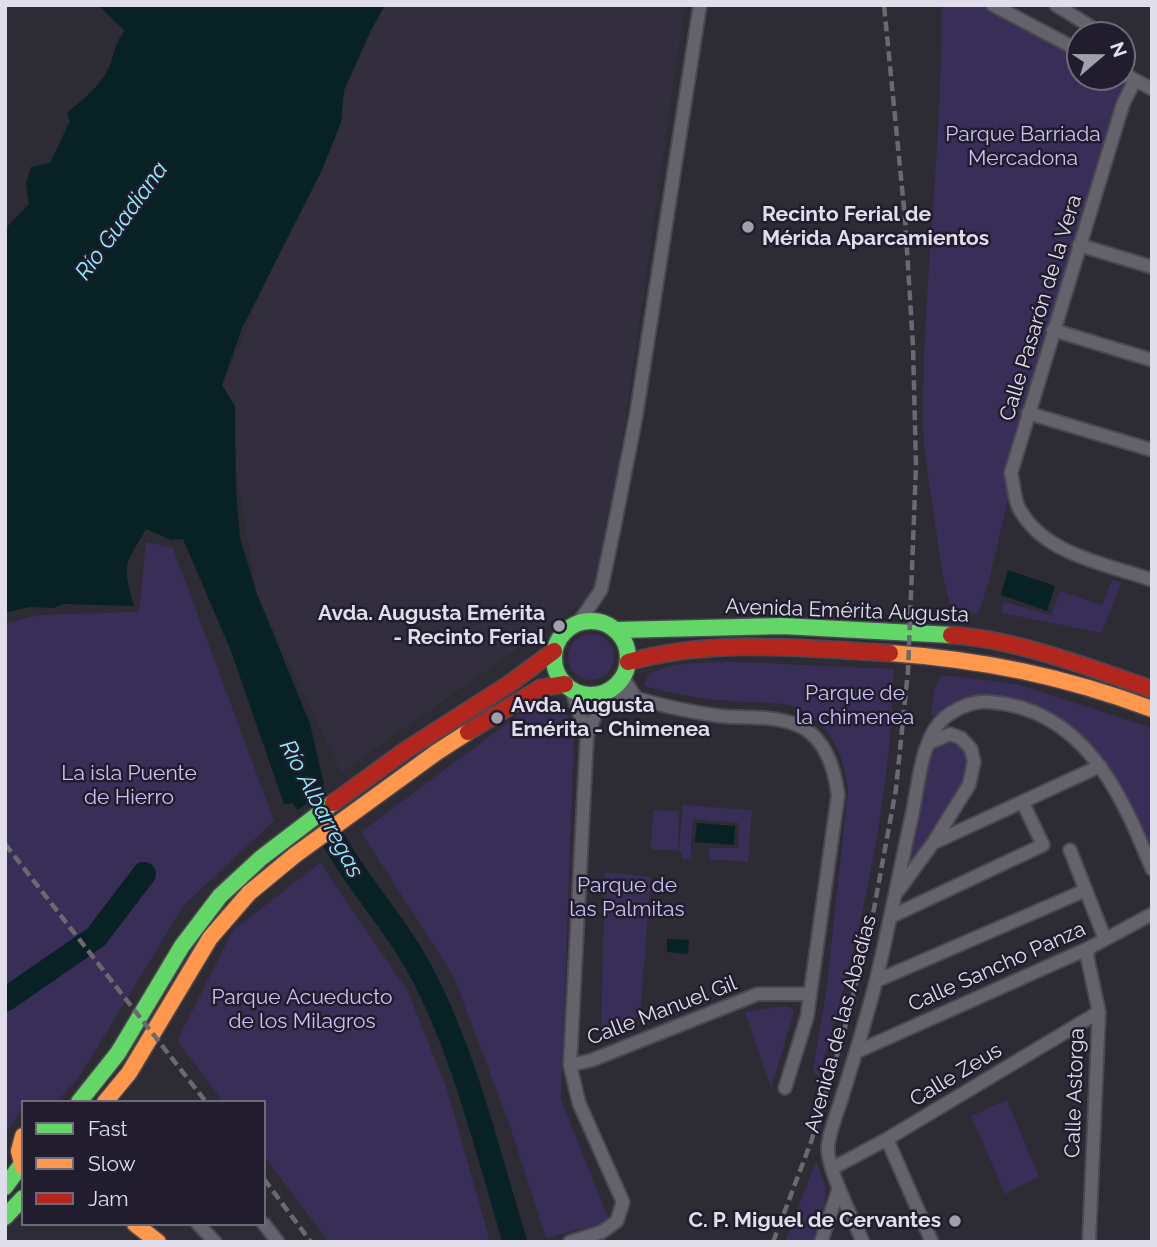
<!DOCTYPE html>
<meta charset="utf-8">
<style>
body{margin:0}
#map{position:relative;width:1157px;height:1247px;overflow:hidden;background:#2d2b34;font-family:Raleway,sans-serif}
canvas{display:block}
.frame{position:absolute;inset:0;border:7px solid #e0deea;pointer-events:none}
.legend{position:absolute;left:21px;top:1100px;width:245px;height:126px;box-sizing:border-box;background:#211d2e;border:2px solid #6d6a79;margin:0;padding:9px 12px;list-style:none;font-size:21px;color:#e0deea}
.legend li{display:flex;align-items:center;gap:14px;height:35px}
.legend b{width:35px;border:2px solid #6d6a79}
.north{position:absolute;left:1066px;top:21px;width:70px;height:70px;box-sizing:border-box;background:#211d2e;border:2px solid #6d6a79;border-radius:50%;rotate:70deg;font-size:19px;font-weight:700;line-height:28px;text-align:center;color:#e0deea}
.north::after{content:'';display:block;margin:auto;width:24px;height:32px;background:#a19faa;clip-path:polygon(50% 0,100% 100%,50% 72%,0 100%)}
</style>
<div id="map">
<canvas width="1157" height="1247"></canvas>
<div class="frame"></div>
<ul class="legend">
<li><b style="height:9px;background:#63d668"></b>Fast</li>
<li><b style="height:9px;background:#ff974d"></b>Slow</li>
<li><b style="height:9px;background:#b3261e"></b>Jam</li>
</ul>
<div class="north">N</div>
</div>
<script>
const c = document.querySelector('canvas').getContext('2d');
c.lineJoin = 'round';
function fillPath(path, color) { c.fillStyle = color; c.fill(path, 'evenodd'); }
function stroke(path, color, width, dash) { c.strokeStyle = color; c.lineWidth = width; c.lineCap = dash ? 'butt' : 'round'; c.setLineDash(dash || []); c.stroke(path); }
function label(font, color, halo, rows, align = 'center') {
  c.font = font + ' Raleway,sans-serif'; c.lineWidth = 5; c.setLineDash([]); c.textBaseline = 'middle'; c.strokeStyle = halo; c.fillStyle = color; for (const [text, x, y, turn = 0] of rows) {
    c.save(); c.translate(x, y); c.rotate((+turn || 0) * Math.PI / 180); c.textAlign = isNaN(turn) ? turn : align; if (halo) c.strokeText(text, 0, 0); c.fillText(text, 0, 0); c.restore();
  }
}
fillPath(new Path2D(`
 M382,5H685L601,590L341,773L257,594L222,386Z`), '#322e3e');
fillPath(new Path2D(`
 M941,5H993L1080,51V77H1122L1135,80L1028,413L989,581L978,615L951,606C942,579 939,551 935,523C930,489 923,453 923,418C923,280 943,143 941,5Z
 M146,542L173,548L274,821L184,905L78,1079L56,1102H23V1108L5,1133V623L38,615L139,612Z
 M1112,580L1122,582L1102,633L1002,613L1004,602L1051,615L1060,591L1102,605Z
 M568 657a23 23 0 1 1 46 0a23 23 0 1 1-46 0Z
 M737,662L894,669C890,807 859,945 818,1077L813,1071L826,993L848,791C845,757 829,718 793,706C776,701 747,703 729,701C700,699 672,693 644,686C646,659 715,663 737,662Z
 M944,675L1017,684L1152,728V853C1127,792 1099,731 1034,707C1021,702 1005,696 992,696C979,697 943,711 931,717L934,690L940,676Z
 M540,699L563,706L574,732L561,1099L608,1217L601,1224L546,1238L510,1126L454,977L361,832Z
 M952,742L965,747L970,764L964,785L912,859L909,858L930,753L939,743Z
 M683,805L752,810L748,862L709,859V848H738L739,823L693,819L691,845L692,859H681L682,852L679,851Z
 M653,810L679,811L678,850H651Z
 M320,863L407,990L447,1089L490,1242H329L264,1156V1102H223L177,1041L233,930Z
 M605,872L651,877L640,1016L601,1029Z
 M783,1006L789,1007L794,1012L771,1088L745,1012Z
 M1007,1100L1039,1177L1005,1194L971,1116Z
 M816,1161C833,1200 825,1204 812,1242H785Z`), '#392e58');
fillPath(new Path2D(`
 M98,5H385L371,30L344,90L341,123L322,170L242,328L222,385L235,406L236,491L240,538L257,594L310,724L324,784L318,796L343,849L347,865L292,803L284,804L231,651L183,539L171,540L146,529C124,567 122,563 134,606L64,604L53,608L29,607L5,613V229L29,204L26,184L31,167L50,163L70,121L67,113C83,99 100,87 109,67C116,52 113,45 125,31Z
 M1008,570L1055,586L1047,611L1001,595Z
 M697,823L735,826L734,845L695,842Z
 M667,939L689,940L688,954L667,952Z`), '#072125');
fillPath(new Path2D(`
 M324,791L322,796L343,840L329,850L295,812Z`), '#2d2b34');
stroke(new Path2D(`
 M331,835C354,879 389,916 414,959C462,1042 487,1150 515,1242
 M5,1000L96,937L144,874`), '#072125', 24);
const street = new Path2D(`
 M993,5L1080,51
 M1056,5L1104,35
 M1122,73L1152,89
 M1135,80L1123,104L1011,473C1014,484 1014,501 1020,510C1045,555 1107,564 1152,580
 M1079,245L1152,267
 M1053,330L1152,360
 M1028,413L1152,450
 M579,622L601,590L615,523L636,416L700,5
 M623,677L637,700
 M571,689L587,736
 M609,690C646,702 682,711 720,716C748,719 781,714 805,729C827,743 835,771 838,795L807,1017L785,1088
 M933,843L1100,766
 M1070,850L1105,939
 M898,891L933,843L969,785L974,762L971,749L961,738L950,734L929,743
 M890,917L1043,845L1023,803
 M876,981L1086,890
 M856,1052L1089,948L1152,914
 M570,1065L592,1060L758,994H810
 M887,1139L932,1242
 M833,1168L887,1139L1099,1012
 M198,1224L215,1242
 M264,1224L278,1242
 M570,1242L602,1232L617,1221L623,1202L579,1103L570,1065L587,736L604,693
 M821,1242L839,1188
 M863,1242C854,1221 827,1169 828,1148C828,1134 838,1111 842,1097C854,1059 866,1020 876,981C889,926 900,870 912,815C918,788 920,753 935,729C945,712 971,700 990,702C1084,709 1121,793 1152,869
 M1089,1242L1099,1012L1087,956L1089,948`);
const fast = new Path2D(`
 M554 658a37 37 0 1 1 74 0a37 37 0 1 1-74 0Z
 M617,630L783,626L951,635
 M79,1102L118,1053L182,946L220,896L261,858L333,803
 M5,1187L21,1165
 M5,1217L23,1198`);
const slow = new Path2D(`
 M890,653C984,660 1063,676 1152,709
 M105,1102L129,1073L210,938L249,893L295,855L437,752L468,732
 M23,1136L19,1151L23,1167
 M135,1224L158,1242`);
const jam = new Path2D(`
 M951,635C1015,639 1091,668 1152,689
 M628,662C714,638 802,648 890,653
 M468,732L540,688L565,684
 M333,803L406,750L509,684L554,651`);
stroke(street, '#4a4851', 16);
stroke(fast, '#4a4851', 19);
stroke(slow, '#4a4851', 19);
stroke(jam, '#4a4851', 19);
stroke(street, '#64636b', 12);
stroke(fast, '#63d668', 16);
stroke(slow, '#ff974d', 16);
stroke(jam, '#b3261e', 16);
stroke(new Path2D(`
 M5,844L206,1102
 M264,1179L311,1242
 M773,1242L811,1142L843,1035L871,925L896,789L908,671L916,466L913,346L905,218L884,5`), '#6a6970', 4.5, [10, 5]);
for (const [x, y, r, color] of [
 [748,227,7,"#a19faa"],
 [559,626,7,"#a19faa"],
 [497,718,7,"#a19faa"],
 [955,1221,7,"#a19faa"]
]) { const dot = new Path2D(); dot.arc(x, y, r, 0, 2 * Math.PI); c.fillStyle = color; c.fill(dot); stroke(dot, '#211d2e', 2.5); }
label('21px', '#ccc1f4', '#211d2e', [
 ["Parque Barriada",1023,135],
 ["Mercadona",1023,159],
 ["Parque de",855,694],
 ["la chimenea",855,718],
 ["La isla Puente",129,774],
 ["de Hierro",129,798],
 ["Parque de",627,886],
 ["las Palmitas",627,910],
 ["Parque Acueducto",302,998],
 ["de los Milagros",302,1022]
]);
label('bold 21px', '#e0deea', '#211d2e', [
 ["Recinto Ferial de",762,215],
 ["Mérida Aparcamientos",762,239],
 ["Avda. Augusta Emérita",545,614,"right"],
 ["- Recinto Ferial",545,638,"right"],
 ["Avda. Augusta",511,706],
 ["Emérita - Chimenea",511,730],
 ["C. P. Miguel de Cervantes",941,1221,"right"]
], 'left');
label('21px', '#e0deea', '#211d2e', [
 ["Calle Pasarón de la Vera",1041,308,-73],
 ["Avenida Emérita Augusta",847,611,2],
 ["Calle Sancho Panza",997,967,-24],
 ["Calle Manuel Gil",662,1011,-21],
 ["Avenida de las Abadías",841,1024,-75],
 ["Calle Zeus",956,1075,-31],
 ["Calle Astorga",1075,1093,-88]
]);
label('italic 23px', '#8ef0ff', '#211d2e', [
 ["Río Guadiana",122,221,-54],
 ["Río Albarregas",321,809,62]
]);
</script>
